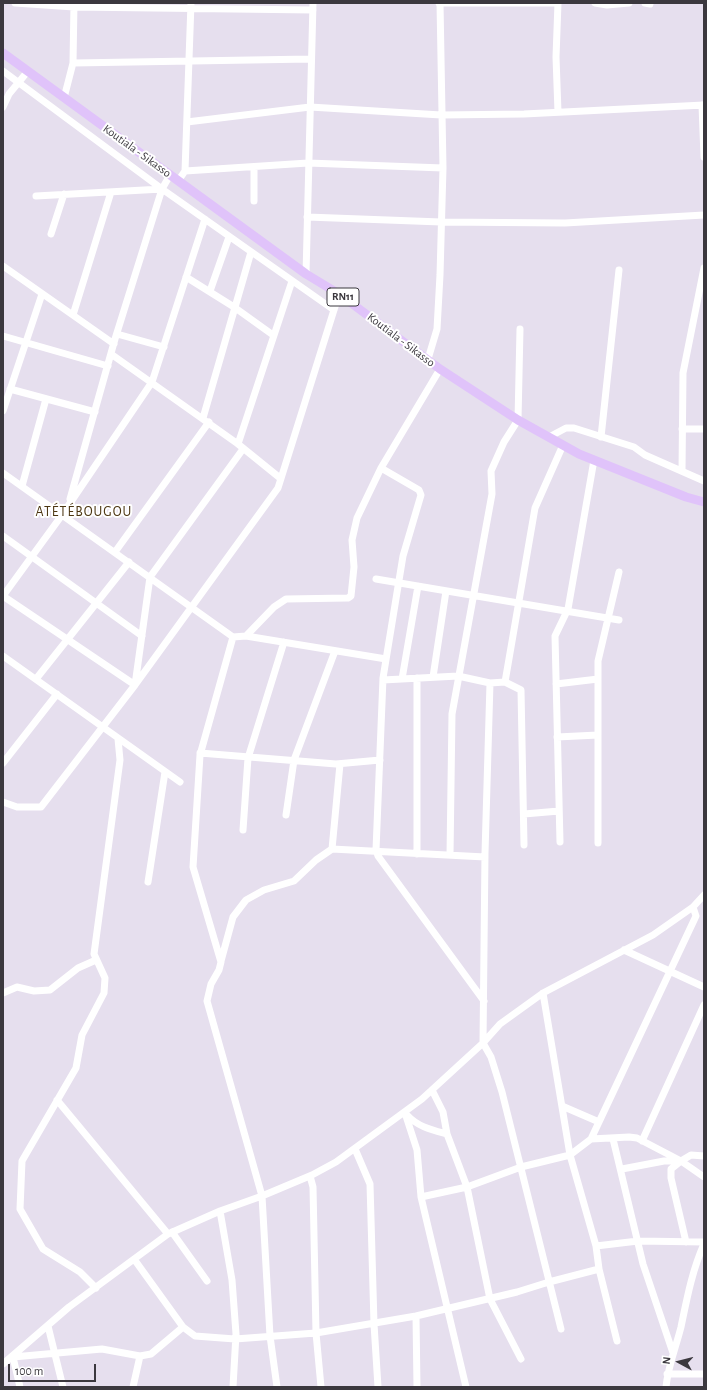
<!DOCTYPE html>
<meta charset="utf-8">
<style>
body{margin:0}
#map{position:relative;width:707px;height:1390px;overflow:hidden;background:#e6dfee;font-family:"Alegreya Sans",sans-serif}
canvas{display:block}
.frame{position:absolute;inset:0;border:4px solid #3b383e;pointer-events:none}
.north{position:absolute;left:659px;top:1342px;width:40px;height:40px;-webkit-text-stroke:3px #fff;paint-order:stroke;rotate:277deg;font-size:11px;font-weight:700;line-height:16px;text-align:center;color:#3b383e}
.north::after{content:'';display:block;margin:auto;width:14px;height:18px;background:#3b383e;clip-path:polygon(50% 0,100% 100%,50% 72%,0 100%)}
.scale{position:absolute;left:8px;top:1364px;width:88px;height:18px;box-sizing:border-box;border:2px solid #3b383e;border-top:0;padding-left:5px;font-size:12px;line-height:14px;white-space:nowrap;color:#3b383e;-webkit-text-stroke:3px #fff;paint-order:stroke}
</style>
<div id="map">
<canvas width="707" height="1390"></canvas>
<div class="frame"></div>
<div class="north">N</div>
<div class="scale">100 m</div>
</div>
<script>
const c = document.querySelector('canvas').getContext('2d');
c.lineJoin = 'round';
function stroke(path, color, width, dash) { c.strokeStyle = color; c.lineWidth = width; c.lineCap = dash ? 'butt' : 'round'; c.setLineDash(dash || []); c.stroke(path); }
function label(font, color, halo, rows, align = 'center') {
  c.font = font + ' "Alegreya Sans",sans-serif'; c.lineWidth = 4; c.setLineDash([]); c.textBaseline = 'middle'; c.strokeStyle = halo; c.fillStyle = color; for (const [text, x, y, turn = 0] of rows) {
    c.save(); c.translate(x, y); c.rotate((+turn || 0) * Math.PI / 180); c.textAlign = isNaN(turn) ? turn : align; if (halo) c.strokeText(text, 0, 0); c.fillText(text, 0, 0); c.restore();
  }
}
stroke(new Path2D(`
 M15,3L74,7L313,10
 M439,3H558
 M558,3L556,57L558,112
 M595,3L607,5L629,3
 M645,3L650,4
 M73,63L310,59
 M3,71L162,189L334,310
 M64,98L73,63L74,3
 M702,105L704,157
 M3,107L9,94L28,71
 M187,122L310,107L441,115L524,114L704,105
 M185,171L191,3
 M178,181L185,171L308,163L443,168
 M36,196L162,189
 M254,201V167
 M307,217L441,222L565,223L704,215
 M205,219L152,382L62,515L3,596L135,685L150,577L243,449
 M51,234L64,194
 M3,266L114,344
 M306,274L313,3
 M186,277L234,307L273,335
 M210,291L229,237
 M73,315L111,192
 M117,334L164,347
 M3,336L108,366
 M111,354L238,444L280,478
 M428,359L437,329L440,275L443,168L440,3
 M10,389L95,412
 M3,411L42,294
 M203,418L251,252
 M682,429H704
 M549,437L566,428H574L634,447L645,455L704,481
 M601,437L619,270
 M238,444L292,281
 M381,468L419,490L421,495L403,556L383,678L376,850L378,856L484,1001
 M682,471L683,373L704,268
 M3,473L233,637L200,755L193,867L221,962L219,970L211,984L207,1001L262,1196L270,1336L277,1387
 M22,486L46,399
 M70,499L115,339L162,189L170,175
 M3,536L142,636
 M115,552L209,422
 M376,579L619,620
 M246,636L274,607L286,599L348,598L351,596L354,567L352,540L357,518L381,468L440,369
 M233,637L246,636L386,659
 M3,656L180,782
 M433,677L446,591
 M36,679L129,562
 M402,679L418,586
 M383,680L458,676L490,683L505,682L521,690L524,845
 M505,682L535,508L563,445
 M490,683L485,853L483,1043L491,1057L502,1092L561,1329
 M556,684L598,679
 M557,737L598,735
 M200,753L336,764L380,760
 M3,763L57,694
 M3,802L17,807H41L135,685L278,488L339,294
 M524,814L559,811
 M286,815L294,760L335,651
 M243,830L248,758L284,642
 M560,842L555,636L568,609L594,460
 M598,843V661L619,572
 M332,849L340,764
 M417,854V678
 M450,855L452,714L492,494L491,471L504,442L518,420L520,329
 M148,882L165,772
 M624,950L704,987
 M221,961L233,917L246,900L264,890L294,881L316,860L332,849L485,857
 M3,993L17,987L34,991L50,990L78,968L96,960
 M543,993L570,1155L596,1246L599,1269L617,1341
 M432,1090L443,1112L447,1134L467,1187L490,1299L521,1359
 M57,1100L168,1234
 M562,1106L599,1122
 M405,1113L417,1150L421,1197L466,1387
 M407,1115C418,1127 432,1130 447,1134
 M591,1139L696,916L693,907
 M613,1139L643,1264L673,1353
 M642,1141L704,1005
 M355,1149L370,1184L374,1324L378,1387
 M681,1161L671,1169V1178L686,1242
 M622,1169L664,1161H681L691,1155L704,1156
 M310,1176L313,1187L316,1333L321,1387
 M421,1197L467,1187L521,1167L570,1155L591,1139L629,1137L637,1138L681,1161L704,1177
 M220,1211L232,1280L236,1334L233,1387
 M172,1232L207,1281
 M596,1246L638,1241L704,1242
 M134,1259L183,1327
 M96,1288L80,1272L43,1249L20,1209L22,1161L76,1068L82,1035L104,993L105,978L94,954L120,760L118,739
 M416,1316L417,1387
 M48,1326L63,1387
 M3,1364L69,1307L168,1234L220,1211L262,1196L312,1175L336,1162L422,1099L483,1043L500,1024L543,993L653,935L693,907L704,895
 M667,1374H704
 M20,1387L13,1357L102,1349L140,1356L151,1354L183,1327L195,1336L235,1339L316,1333L416,1316L517,1292L549,1282L599,1269
 M133,1387L140,1356
 M666,1387C668,1366 676,1347 681,1327C687,1298 692,1271 704,1244`), '#fff', 7);
stroke(new Path2D(`
 M3,53L306,274L339,294L440,369L518,420L579,454L686,497L704,502`), '#e0c3fa', 9);
for (const [x, y, w] of [
 [343,297,32]
]) { const box = new Path2D(); box.roundRect(x - w / 2, y - 9, w, 18, 3); c.fillStyle = '#fff'; c.fill(box); stroke(box, '#3b383e', 1); }
label('bold 11px', '#3b383e', null, [
 ["RN11",343,297]
]);
label('12px', '#3b383e', '#fff', [
 ["Koutiala - Sikasso",137,151,36],
 ["Koutiala - Sikasso",401,340,37]
]);
c.letterSpacing = '1px';
label('14px', '#4c3612', '#fff', [
 ["ATÉTÉBOUGOU",84,512]
]);
c.letterSpacing = '0px';
</script>
